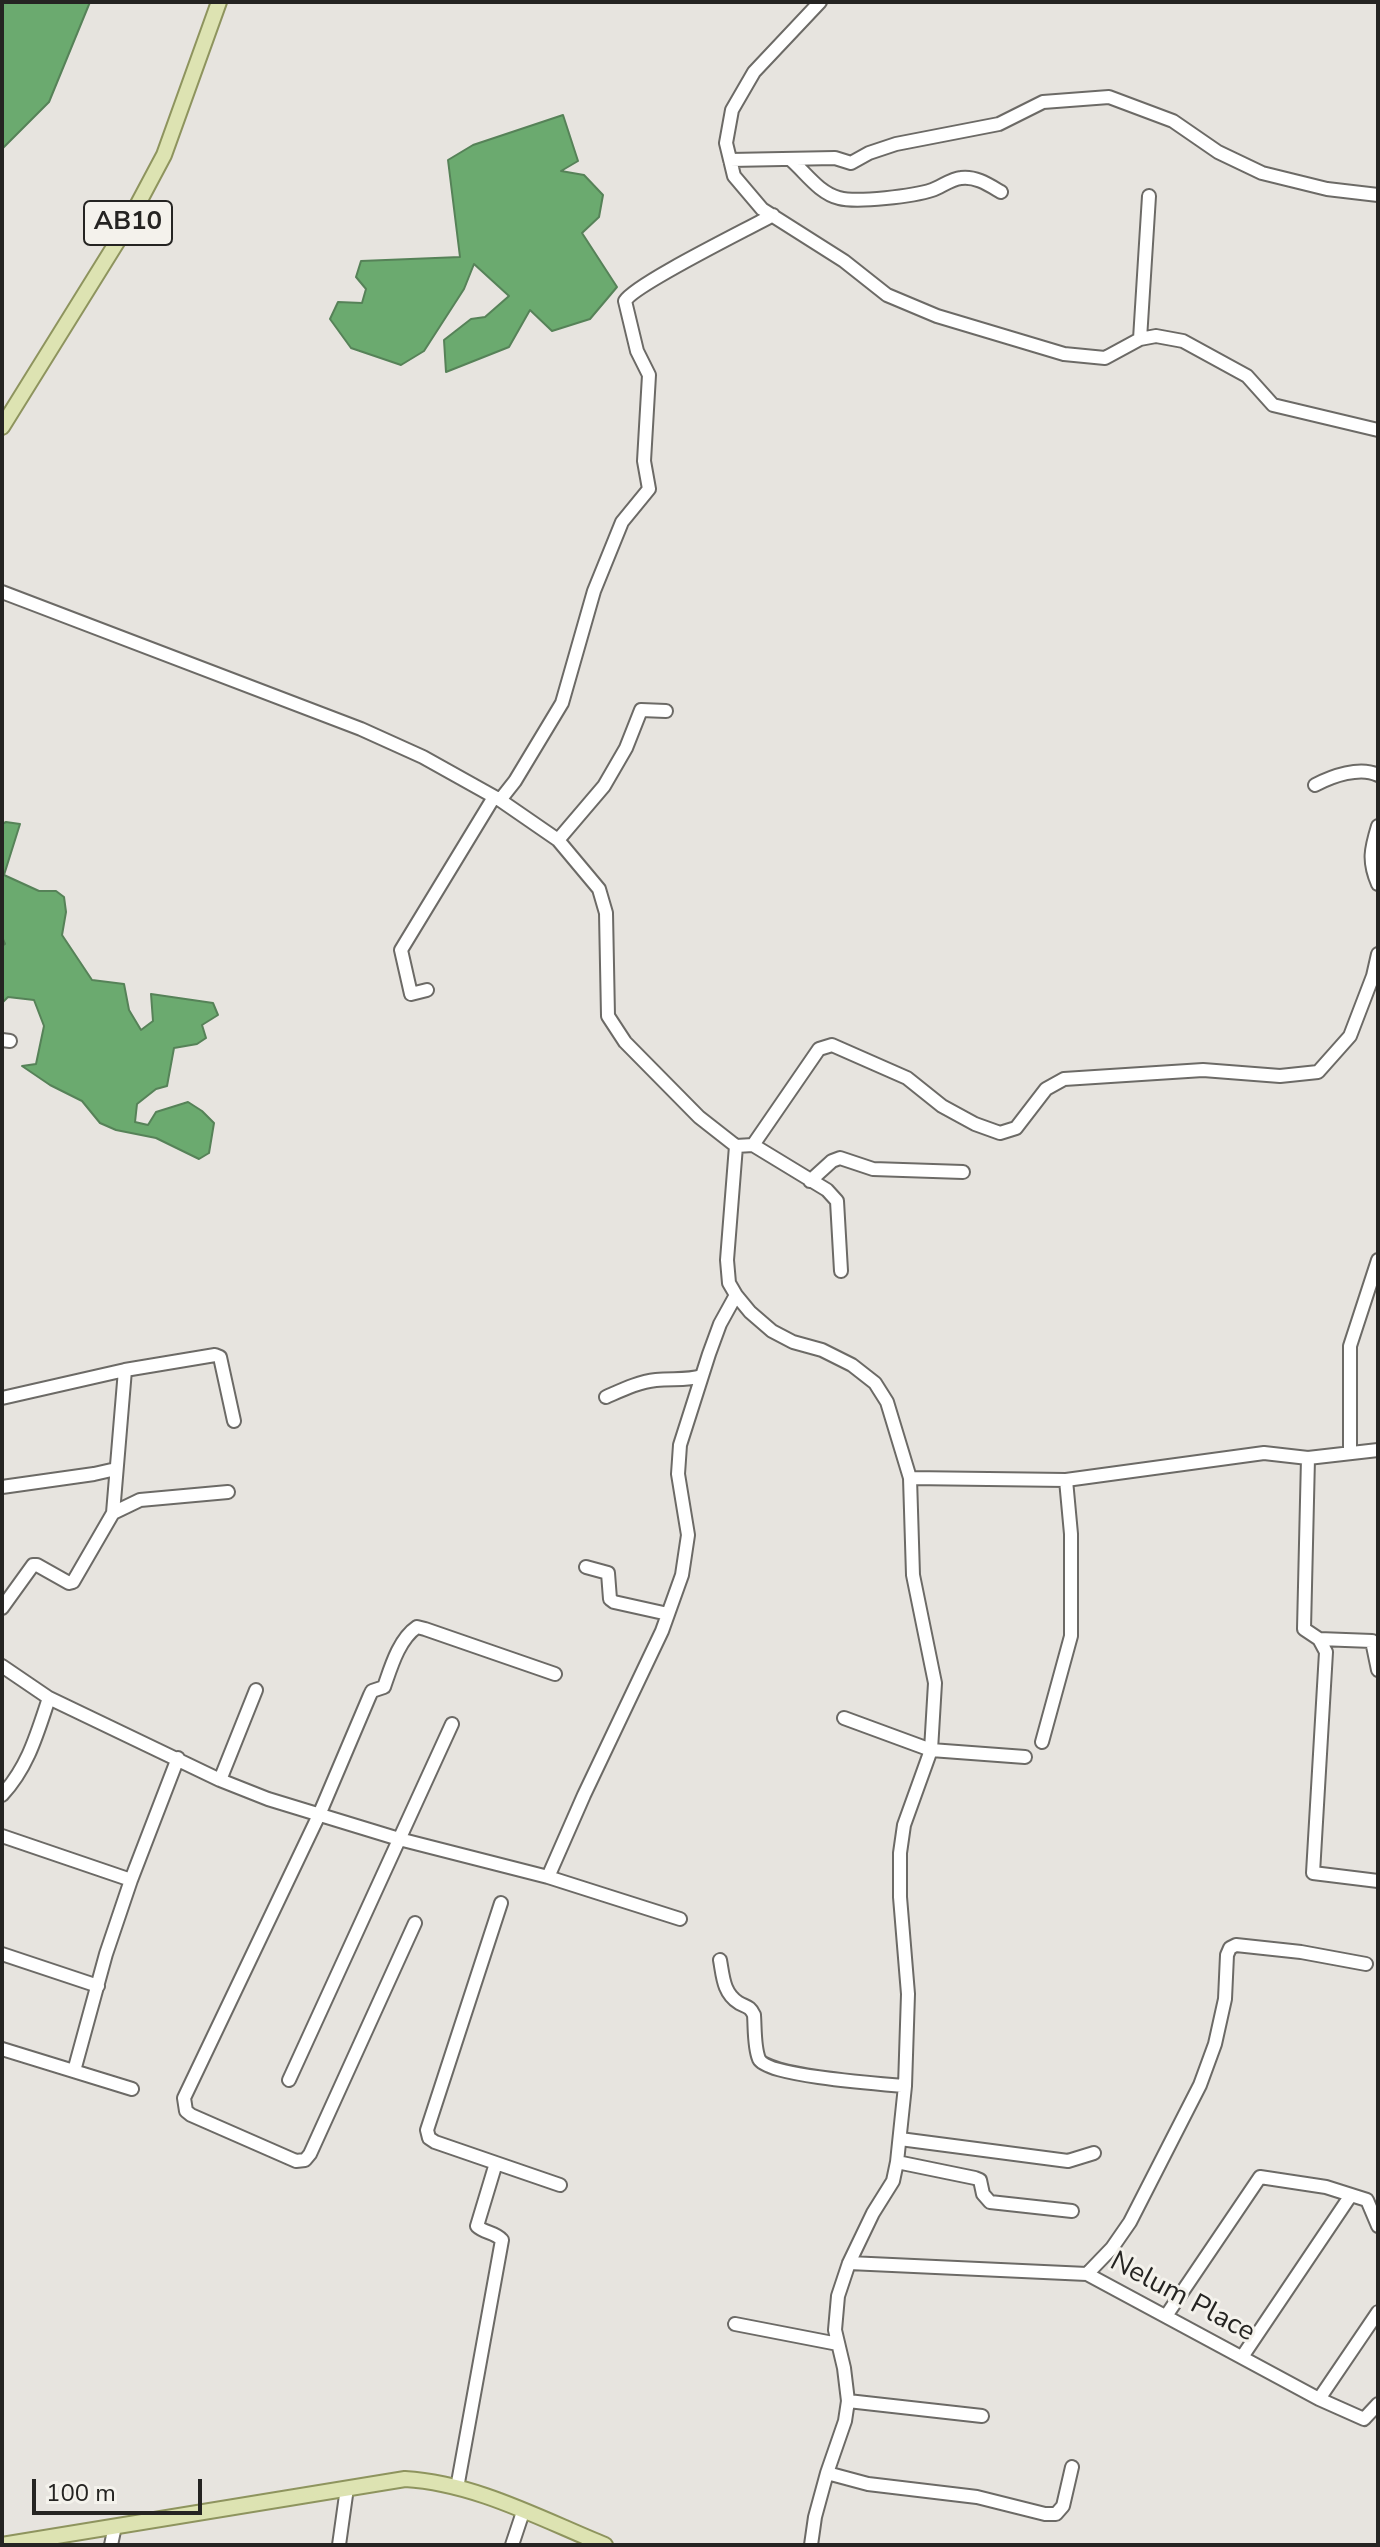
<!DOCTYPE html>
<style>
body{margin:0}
#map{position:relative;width:1380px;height:2547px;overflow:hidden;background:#e7e4df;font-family:"Nunito Sans",sans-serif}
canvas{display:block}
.frame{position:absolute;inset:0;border:4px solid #252422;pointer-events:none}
.scale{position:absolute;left:32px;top:2479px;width:170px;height:36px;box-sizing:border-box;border:4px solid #252422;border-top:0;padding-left:10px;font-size:24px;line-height:28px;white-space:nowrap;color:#252422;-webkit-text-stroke:6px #f4f2ec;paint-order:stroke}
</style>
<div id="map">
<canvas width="1380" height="2547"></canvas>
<div class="frame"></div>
<div class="scale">100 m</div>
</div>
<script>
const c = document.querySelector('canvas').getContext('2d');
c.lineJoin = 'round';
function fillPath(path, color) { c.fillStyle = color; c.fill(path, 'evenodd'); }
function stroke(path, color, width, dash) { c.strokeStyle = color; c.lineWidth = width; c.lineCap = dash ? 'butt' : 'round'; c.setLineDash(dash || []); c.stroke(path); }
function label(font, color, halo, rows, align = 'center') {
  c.font = font + ' "Nunito Sans",sans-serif'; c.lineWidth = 6; c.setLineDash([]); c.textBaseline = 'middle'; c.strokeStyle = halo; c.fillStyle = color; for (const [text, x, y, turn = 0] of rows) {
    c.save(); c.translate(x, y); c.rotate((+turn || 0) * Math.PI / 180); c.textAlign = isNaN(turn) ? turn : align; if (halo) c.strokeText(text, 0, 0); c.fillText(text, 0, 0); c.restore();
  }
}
const water = new Path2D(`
 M2,2H90L49,102L2,149Z
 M563,115L578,161L561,171L584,175L603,195L599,217L582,233L617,287L590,319L552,331L530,310L509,347L446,372L444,340L471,319L485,317L509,296L474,264L464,289L424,351L401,365L351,348L330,319L338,302L362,303L366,289L356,277L361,261L460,257L448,160L473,145Z
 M6,822L20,824L4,875L39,891H56L64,897L66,912L62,935L92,980L124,984L129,1010L141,1030L153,1021L151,994L213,1003L218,1015L202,1025L206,1038L197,1044L174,1048L167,1086L156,1089L137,1104L135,1122L148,1125L156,1112L188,1102L202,1111L214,1123L209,1153L199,1159L156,1138L116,1130L100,1123L82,1101L50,1085L22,1066L36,1064L44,1026L34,1000L8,997L2,1003V946L5,944L2,937V824Z`);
fillPath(water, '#6baa6f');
stroke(water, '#568258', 2);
const minor = new Path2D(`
 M820,2L754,72L732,110L726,143L734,176L762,209L844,261L887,295L937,316L1064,354L1105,358L1140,339L1156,336L1183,341L1247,376L1273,405L1378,430
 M730,160L835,158L851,163L869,153L896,144L999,124L1043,102L1109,97L1173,121L1218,152L1262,173L1327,189L1378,195
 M791,160C806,173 819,193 839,198C857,203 914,196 932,190C941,187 951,179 961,178C976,176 989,185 1001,192
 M1140,339L1149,196
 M2,592L361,729L423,757L500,800L558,840L599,889L606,913L608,1016L625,1042L699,1117L736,1146L727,1260L729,1283L736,1295L750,1312L772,1331L793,1342L822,1350L852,1365L875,1383L887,1402L910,1478L913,1575L935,1683L931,1750L904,1825L900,1853V1897L908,1994L905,2086L897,2162L893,2181L873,2213L849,2263L838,2296L835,2330L844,2368L848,2401L845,2421L827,2473L815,2517L811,2545
 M1315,785C1332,776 1360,766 1378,775
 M500,800L515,781L562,703L594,591L622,522L649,489L644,461L649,375L637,351L625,301C635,284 748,229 773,215
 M1378,826C1371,849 1368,861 1378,884
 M558,840L604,786L626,748L641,710L666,711
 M427,990L411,994L401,950L494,797
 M2,1040L10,1041
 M753,1145L827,1190L837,1201L841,1271
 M736,1146L753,1145L819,1049L832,1045L907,1078L942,1106L975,1124L1000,1133L1016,1128L1046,1089L1064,1079L1203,1070L1280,1076L1318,1072L1350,1036L1373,976L1378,954
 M810,1181L832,1161L840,1158L873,1169L963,1172
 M125,1370L215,1355L220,1357L234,1421
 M606,1397C622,1390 638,1382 656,1380C672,1378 686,1381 702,1376
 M2,1398L125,1370L113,1513L73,1582L69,1583L37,1565H33L2,1608
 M1350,1453V1346L1378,1260
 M1308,1458L1304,1629L1319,1639L1326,1652L1313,1873L1378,1881
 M910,1478L1066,1480L1264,1453L1308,1458L1378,1450
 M2,1487L94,1474L116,1469
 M113,1513L140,1500L228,1492
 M586,1567L608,1573L610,1599L614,1602L668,1614
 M1319,1639L1372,1641L1378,1670
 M2,1666L49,1698C37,1734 28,1767 2,1795
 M49,1698L220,1780L268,1799L399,1839L548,1877L680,1919
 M844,1718L931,1750L1025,1757
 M1042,1742L1071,1636V1534L1066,1480
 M220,1780L256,1690
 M2,1836L131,1880
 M548,1877L584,1795L662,1631L682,1575L688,1535L678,1474L680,1445L709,1354L720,1324L736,1295
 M415,1923L310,2154L305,2160L296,2161L191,2115L186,2111L184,2098L319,1815L370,1695L372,1691L384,1687C391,1667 399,1639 417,1627L425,1629L555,1674
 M2,1954L98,1986
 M720,1960C723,1976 723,1993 739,2003C746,2007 750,2006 754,2015C755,2028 754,2047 759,2059C767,2076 882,2084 905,2086
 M2,2049L132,2089
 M74,2071L106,1954L131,1880L178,1758
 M289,2080L452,1724
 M900,2139L1068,2161L1094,2153
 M897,2162L975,2178L980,2180L983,2194L990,2202L1072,2211
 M496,2163L560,2185
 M849,2263L1087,2274L1319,2399L1364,2419L1378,2404
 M1087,2274L1112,2248L1130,2222L1200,2085L1215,2044L1225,1999L1227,1955L1230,1948L1236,1945L1301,1952L1366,1964
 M1166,2316L1260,2177L1326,2187L1367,2200L1378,2226
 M735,2324L838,2344
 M1242,2357L1351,2195
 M1319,2399L1378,2312
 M848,2401L982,2416
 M827,2473L868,2484L977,2497L1045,2514H1056L1063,2506L1072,2467
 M457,2488L502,2240C495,2232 484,2233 477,2226L496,2163L435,2142L429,2138L427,2130L501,1903
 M111,2545L115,2526
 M339,2545L347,2488
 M512,2545L523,2512`);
const major = new Path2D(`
 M2,427L122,234L164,155L219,2
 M2,2545L405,2479C475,2483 541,2519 605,2545`);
stroke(minor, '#6c6a66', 16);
stroke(major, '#8e945e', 18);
stroke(minor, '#fff', 12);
stroke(major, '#dde3b2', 14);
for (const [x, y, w] of [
 [128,223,88]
]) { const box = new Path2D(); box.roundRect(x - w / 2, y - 22, w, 44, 6); c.fillStyle = '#f4f2ec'; c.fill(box); stroke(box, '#252422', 2); }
label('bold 26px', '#252422', null, [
 ["AB10",128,223]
]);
label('28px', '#252422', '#f4f2ec', [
 ["Nelum Place",1182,2298,28]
]);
</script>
